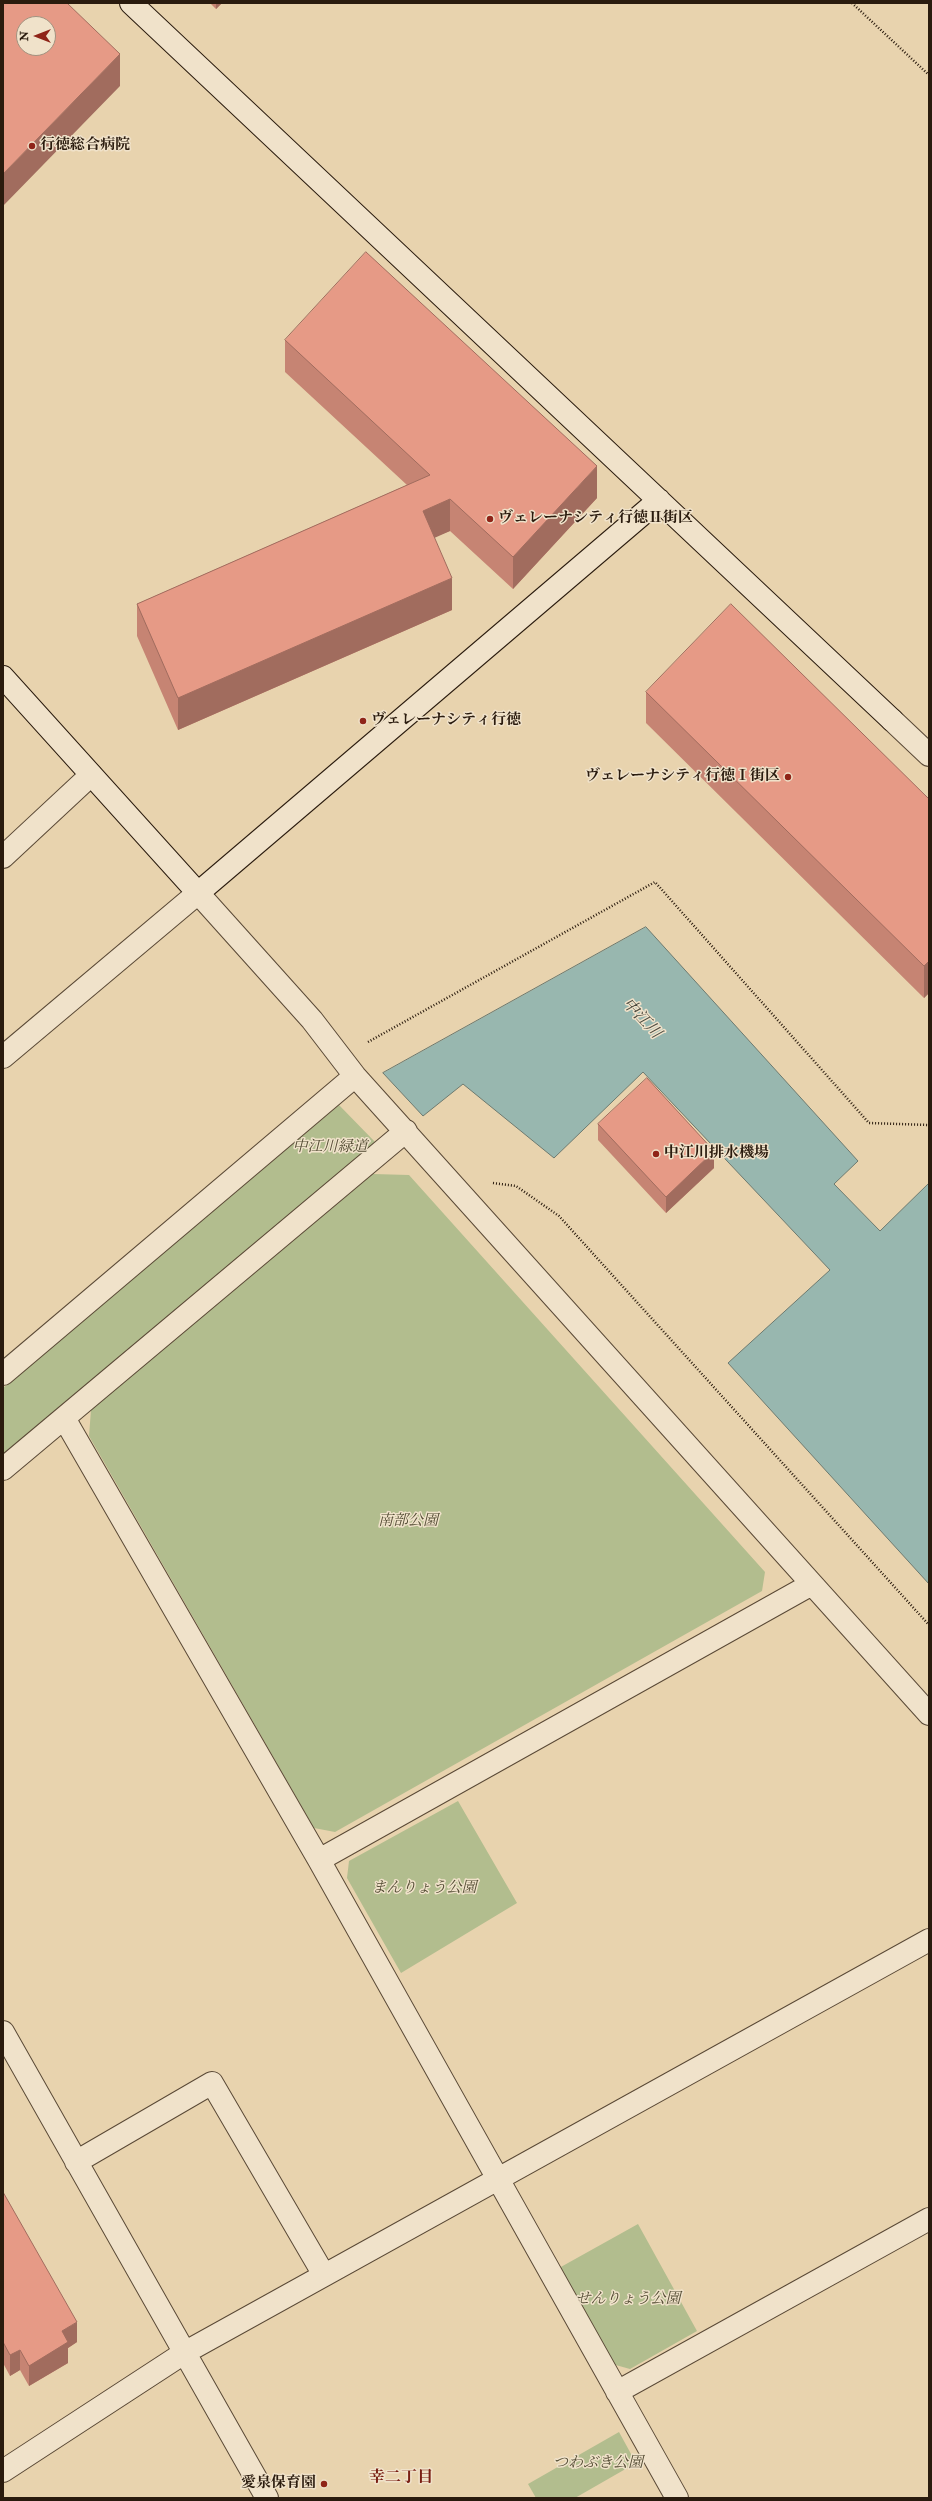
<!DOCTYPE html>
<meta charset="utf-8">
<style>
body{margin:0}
#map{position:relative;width:932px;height:2501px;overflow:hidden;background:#e8d3ae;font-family:"IM FELL Double Pica",serif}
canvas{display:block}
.frame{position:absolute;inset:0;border:4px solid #2a1b0e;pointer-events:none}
.north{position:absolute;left:16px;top:16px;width:40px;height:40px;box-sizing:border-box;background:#f0e2ca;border:1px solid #a1927f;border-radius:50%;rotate:270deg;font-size:11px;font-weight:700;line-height:16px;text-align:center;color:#2a1b0e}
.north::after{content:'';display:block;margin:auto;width:14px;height:18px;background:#8f2418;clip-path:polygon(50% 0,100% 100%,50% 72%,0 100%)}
</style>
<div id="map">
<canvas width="932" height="2501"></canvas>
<div class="frame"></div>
<div class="north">N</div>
</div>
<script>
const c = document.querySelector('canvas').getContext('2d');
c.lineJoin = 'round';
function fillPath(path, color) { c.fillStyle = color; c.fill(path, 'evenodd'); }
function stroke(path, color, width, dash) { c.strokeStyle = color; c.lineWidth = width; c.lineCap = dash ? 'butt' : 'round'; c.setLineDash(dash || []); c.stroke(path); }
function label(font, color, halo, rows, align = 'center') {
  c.font = font + ' "IM FELL Double Pica","Noto Serif JP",serif'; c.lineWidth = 3; c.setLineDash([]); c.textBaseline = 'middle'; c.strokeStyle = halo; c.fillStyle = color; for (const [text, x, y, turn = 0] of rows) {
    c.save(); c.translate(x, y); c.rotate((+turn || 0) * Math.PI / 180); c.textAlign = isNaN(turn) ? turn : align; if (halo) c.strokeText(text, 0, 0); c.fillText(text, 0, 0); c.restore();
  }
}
fillPath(new Path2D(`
 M339,1105L377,1144L3,1456V1388Z
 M373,1174L409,1175L765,1572L762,1591L335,1832L314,1828L89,1436L91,1410Z
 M458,1801L517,1903L401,1973L347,1878L349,1861Z
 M638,2224L697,2331L630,2369L612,2364L559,2268Z
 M619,2432L636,2463L575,2498H536L528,2484Z`), '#b2bd8e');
const water = new Path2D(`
 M646,927L858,1161L834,1184L880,1231L929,1183V1584L728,1363L830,1270L643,1072L554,1158L463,1084L423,1116L383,1073Z`);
fillPath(water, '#98b7af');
stroke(water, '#6c796f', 1);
const street = new Path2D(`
 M892,720L929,755
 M3,857L91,775
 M3,1057L198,893L312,1020L355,1076L929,1714
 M3,1374L355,1076
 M64,1418L319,1860L677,2498
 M3,1469L406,1131
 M319,1860L812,1584
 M3,2032L267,2498
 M76,2162L212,2083L324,2275
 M617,2392L929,2219
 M3,2471L184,2353L929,1940`);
const secondary = new Path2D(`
 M131,3L892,720
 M3,677L198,893L659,500`);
stroke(street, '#5a4936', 24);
stroke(secondary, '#2a1b0e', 24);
stroke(new Path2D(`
 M852,3L929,75
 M368,1042L655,882L869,1123L929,1125
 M493,1183L516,1186L559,1216L929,1625`), '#2a1b0e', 2.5, [1, 2]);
stroke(street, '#f0e2ca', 22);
stroke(secondary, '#f0e2ca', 22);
fillPath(new Path2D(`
 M210,3H222L216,9Z
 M285,340L597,498L513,589L450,531L434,537L452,610L178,730L137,636V604L407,485L285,372Z
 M646,692L929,799V993L924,998L646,723Z
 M598,1124L714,1168L666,1213L598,1140Z
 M3,2192L77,2342L68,2348V2363L29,2386L20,2370L10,2376L3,2363Z`), '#c68473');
fillPath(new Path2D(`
 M216,3H222L216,9Z
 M120,54V86L3,206V174Z
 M597,466V498L513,589V557Z
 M450,499V531L423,543V511Z
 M452,578V610L178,730V698Z
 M929,961V993L924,998V966Z
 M714,1151V1168L666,1213V1197Z
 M77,2322V2342L68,2348V2363L29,2386V2366L62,2331Z
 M20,2350V2370L10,2376V2355Z`), '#a16c5e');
const building = new Path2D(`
 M3,3H67L120,54L3,174ZM24,24H48V48H24Z
 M366,252L597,466L513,557L450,499L423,511L452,578L178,698L137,604L430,475L285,340Z
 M731,604L929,799V961L924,966L646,692Z
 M647,1078L714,1151L666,1197L598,1124Z
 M3,2192L77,2322L62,2331L68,2342L29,2366L20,2350L10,2355L3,2342Z`);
fillPath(building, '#e69a86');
stroke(building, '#a16c5e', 1);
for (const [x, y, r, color] of [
 [32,146,4,"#8f2418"],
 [490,519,4,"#8f2418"],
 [363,721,4,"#8f2418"],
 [788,777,4,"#8f2418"],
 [656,1154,4,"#8f2418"],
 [324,2484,4,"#8f2418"]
]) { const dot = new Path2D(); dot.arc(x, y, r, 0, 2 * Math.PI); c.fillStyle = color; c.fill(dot); stroke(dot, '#f0e2ca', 1.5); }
label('bold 15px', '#2a1b0e', '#f0e2ca', [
 ["行徳総合病院",40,146],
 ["ヴェレーナシティ行徳Ⅱ街区",498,519],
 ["ヴェレーナシティ行徳",371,721],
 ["ヴェレーナシティ行徳Ⅰ街区",780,777,"right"],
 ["中江川排水機場",664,1154],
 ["愛泉保育園",316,2484,"right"]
], 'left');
label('italic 15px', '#534c34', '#f0e2ca', [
 ["中江川緑道",330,1148],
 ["南部公園",408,1522],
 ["まんりょう公園",424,1889],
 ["せんりょう公園",628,2300],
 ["つわぶき公園",598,2464]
]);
label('italic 16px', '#4b4a3e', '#f0e2ca', [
 ["中江川",641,1019,47]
]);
label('bold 16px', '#7a1f14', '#f0e2ca', [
 ["幸二丁目",401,2479]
]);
</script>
